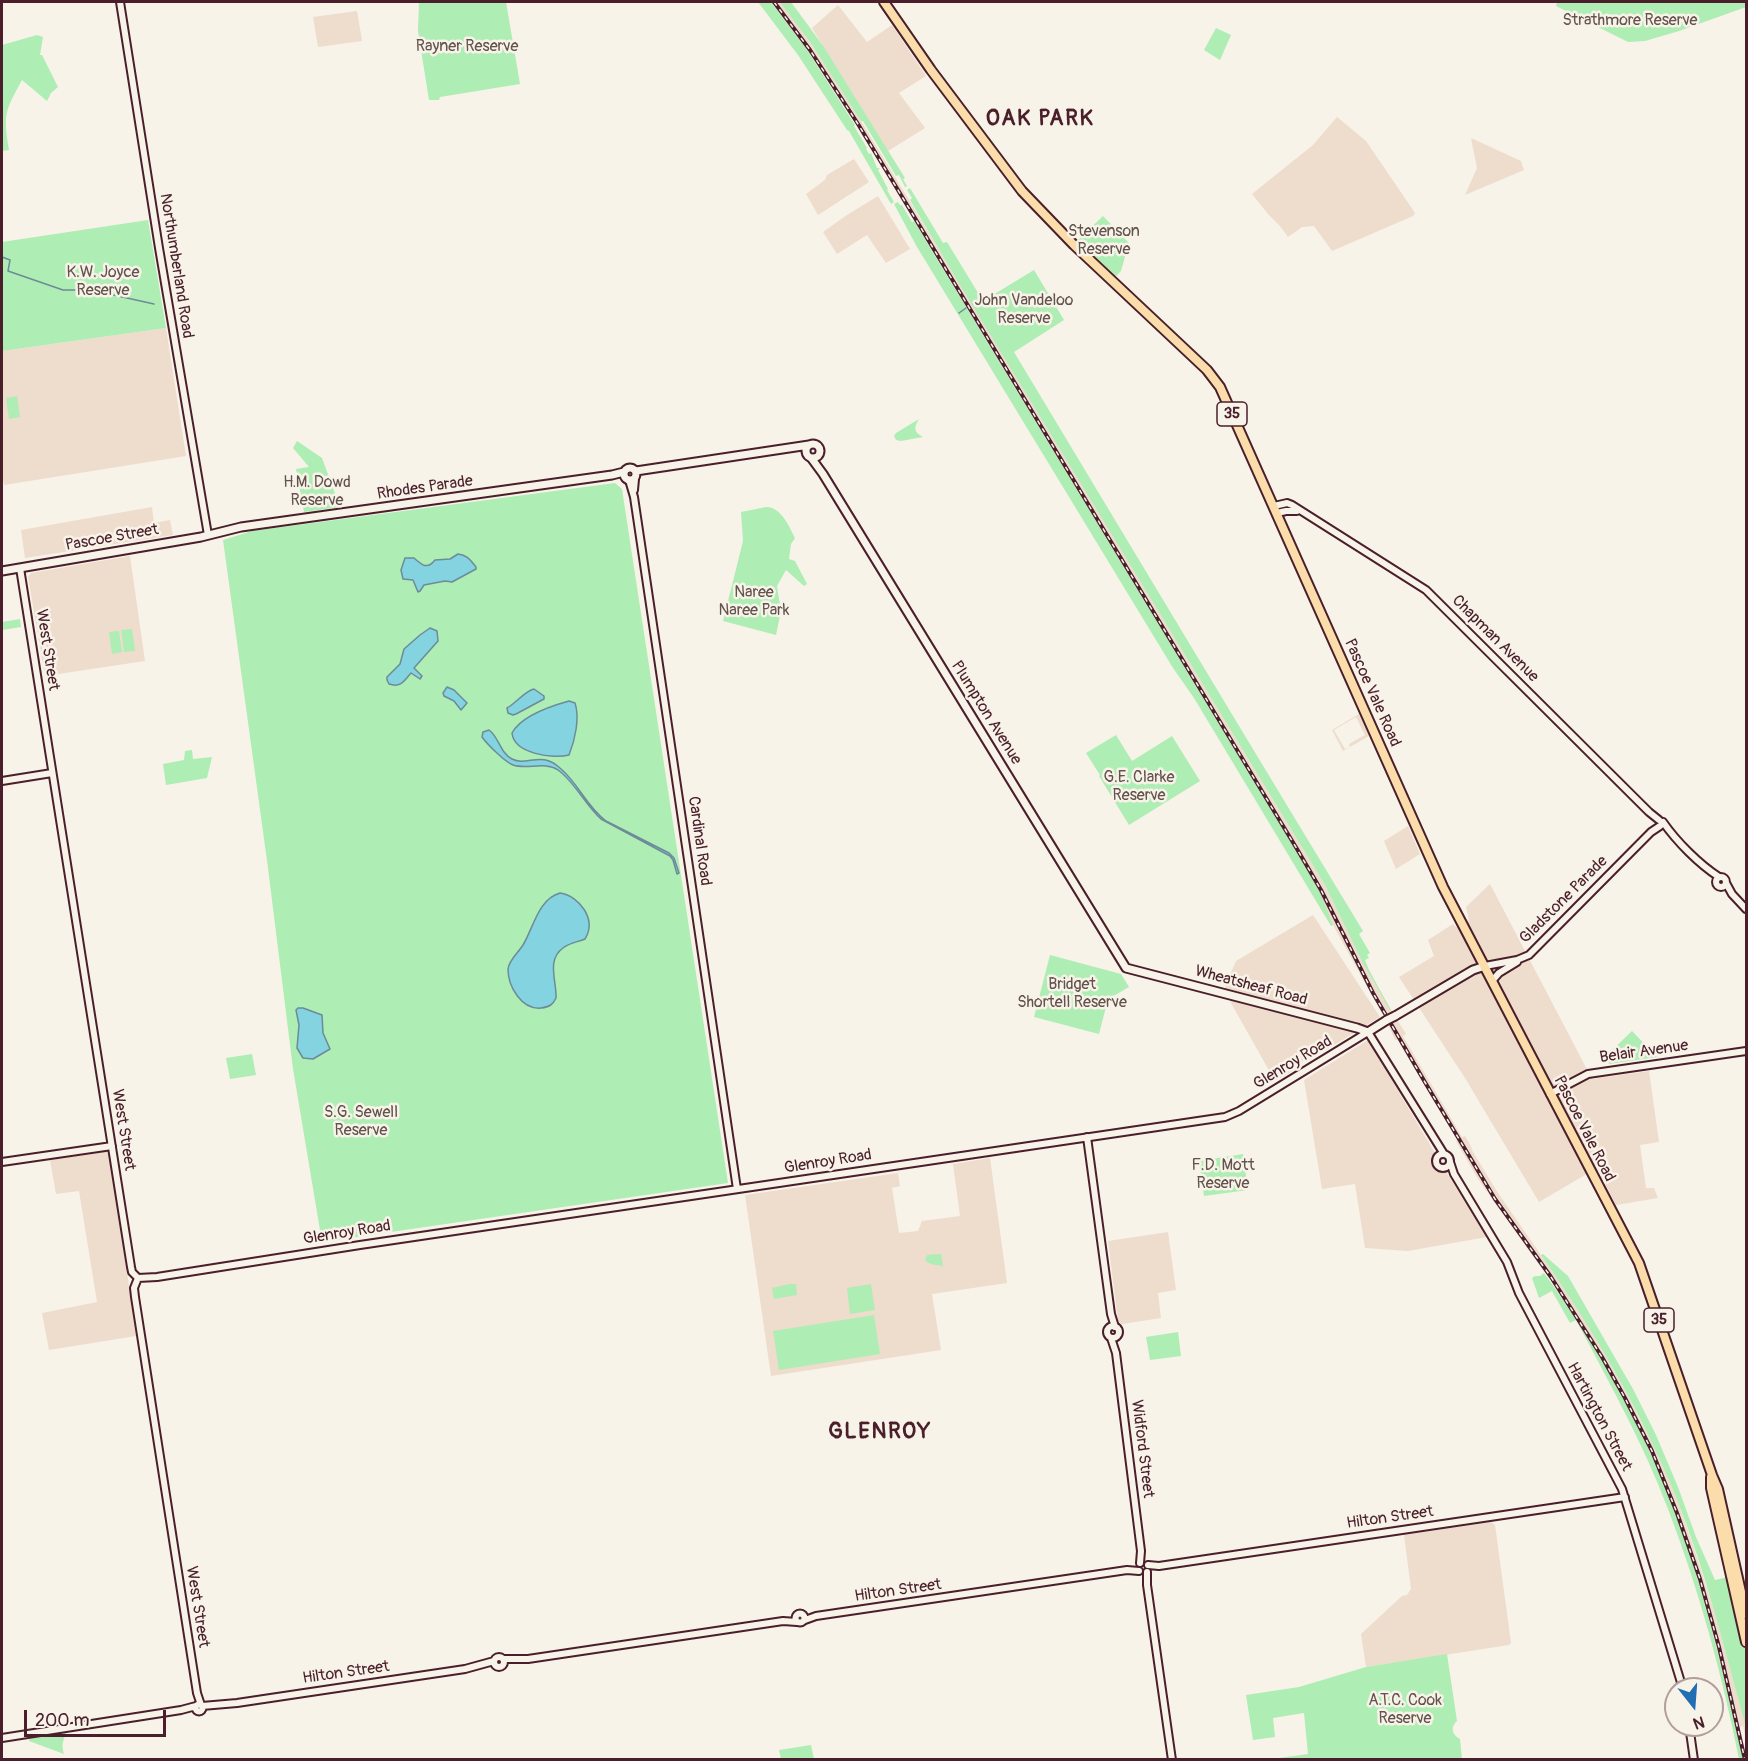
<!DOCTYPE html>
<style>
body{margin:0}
#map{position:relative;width:1748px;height:1761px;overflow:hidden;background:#f7f3e8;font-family:Pangolin,sans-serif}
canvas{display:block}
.frame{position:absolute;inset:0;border:3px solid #4a1f2b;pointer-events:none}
.north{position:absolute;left:1664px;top:1677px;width:60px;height:60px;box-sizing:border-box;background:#f7f3e8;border:2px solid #b29e9c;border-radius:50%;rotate:163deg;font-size:16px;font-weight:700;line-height:24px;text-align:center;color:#4a1f2b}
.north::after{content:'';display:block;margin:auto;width:21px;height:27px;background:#1f6fb2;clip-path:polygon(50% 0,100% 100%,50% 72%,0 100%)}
.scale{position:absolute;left:24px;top:1710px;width:142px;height:27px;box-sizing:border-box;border:3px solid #4a1f2b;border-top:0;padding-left:8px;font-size:18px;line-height:21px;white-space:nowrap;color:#4a1f2b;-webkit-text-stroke:4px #f7f3e8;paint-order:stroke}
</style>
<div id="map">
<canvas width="1748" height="1761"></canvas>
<div class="frame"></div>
<div class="north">N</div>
<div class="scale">200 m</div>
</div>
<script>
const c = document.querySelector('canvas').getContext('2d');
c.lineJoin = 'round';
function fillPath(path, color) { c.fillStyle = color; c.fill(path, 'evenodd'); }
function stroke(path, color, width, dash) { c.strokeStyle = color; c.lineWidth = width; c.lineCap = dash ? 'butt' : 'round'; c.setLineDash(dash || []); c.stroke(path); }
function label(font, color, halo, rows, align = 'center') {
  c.font = font + ' Pangolin,sans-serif'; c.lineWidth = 5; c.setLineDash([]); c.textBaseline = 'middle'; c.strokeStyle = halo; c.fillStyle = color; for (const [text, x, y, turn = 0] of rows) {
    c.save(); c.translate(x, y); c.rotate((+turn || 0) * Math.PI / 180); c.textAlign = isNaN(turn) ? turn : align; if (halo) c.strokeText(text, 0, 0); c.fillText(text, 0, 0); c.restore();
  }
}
fillPath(new Path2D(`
 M771,2H780L792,17L824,63L861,121L1325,885L1373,981L1406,1034L1403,1036L1462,1137L1465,1136L1470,1144L1473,1152L1498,1193L1559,1281L1589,1327L1618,1377L1656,1450L1677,1499L1692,1542L1717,1620L1746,1728V1740L1743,1726L1739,1727L1746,1759H1743L1709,1618L1682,1531L1648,1448L1621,1394L1574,1313L1478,1179L1456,1141L1458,1140L1399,1039L1395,1040L1383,1013L1364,981L1329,918L1317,887L1237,753L1049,445L857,125L807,50Z
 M838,5L867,42L892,25L926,76L899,93L925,128L888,151L812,28Z
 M357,11L362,41L318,47L313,17Z
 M1337,117L1366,141L1415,213L1413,216L1332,251L1314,226L1302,227L1288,237L1280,226L1268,214L1252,194L1313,145Z
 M1471,138L1521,161L1524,170L1465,195L1477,168Z
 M854,159L869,182L818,215L806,194L825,180L827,175Z
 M878,196L910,249L886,263L867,235L837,254L823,232L847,215Z
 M166,328L186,456L4,485L2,472V351Z
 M152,507L154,523L170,520L173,535L25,558L21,530Z
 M130,556L145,661L45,676L28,577L31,573Z
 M1359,714L1369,736L1343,751L1332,730ZM1356,717L1365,735L1349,744L1350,747L1345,749L1334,730Z
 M1408,826L1420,854L1396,869L1384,841Z
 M1490,884L1592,1079L1649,1071L1659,1142L1640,1145L1646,1188H1654L1658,1198L1616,1205L1597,1168L1539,1202L1465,1078L1399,977L1434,956L1428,940L1453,924L1456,927L1469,920L1466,907Z
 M1313,915L1380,1017L1326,1050H1322L1296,1065V1069L1275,1081L1231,1003L1225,986L1236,961Z
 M1368,1040L1448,1175L1487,1237L1408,1251L1365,1248L1355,1184L1322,1189L1304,1080Z
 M110,1151L136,1336L49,1350L42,1313L97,1302L79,1191L56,1194L50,1160Z
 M990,1158L1007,1283L932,1294L941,1350L771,1376L745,1195L898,1173L900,1186L892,1188L899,1233L918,1231L922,1221L960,1216L953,1164Z
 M1168,1232L1176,1290L1158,1293L1161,1318L1122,1324L1118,1321L1108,1241Z
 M1491,1522L1495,1525L1511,1643L1509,1645L1366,1667L1361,1634L1402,1596L1407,1595L1411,1589L1404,1535Z`), '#eedccd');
fillPath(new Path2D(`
 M419,2H506L520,84L440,97L439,100H429L418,31Z
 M758,2H771L807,50L855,125L854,126L867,148L866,149L869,154L871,153L877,168H880L878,170L888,189L887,190L894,202L891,204L849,131L847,130L798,55Z
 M780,2H791L824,47L905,178L903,179L907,186L905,187L899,175L896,176L863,121H861L812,45Z
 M1557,2H1746V7L1679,31L1645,41L1628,42L1556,6Z
 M2,10V45L37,35L43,37L40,55H42L58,87L51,93L47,101L22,80C5,111 3,114 9,150L2,151Z
 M1216,28L1231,35L1220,60L1204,50Z
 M910,188L943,243L947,242L983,301L1034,270L1064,320L1014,352C1130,545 1246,738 1363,931L1359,934L1370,953L1367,955L1369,958L1365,960L1369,970L1391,1010H1390L1364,965L1325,885L960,285L910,200L912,198L907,190Z
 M898,202L900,205H902L912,222L914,221L932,251L1308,871L1321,894L1333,925L1331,926L1194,698L1173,668L917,247L894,204Z
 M1103,216L1129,243L1121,271L1116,276L1077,241Z
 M148,220L166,328L2,351V242Z
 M17,396L20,417L9,419L6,398Z
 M919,419C914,427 913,432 923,437L901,441L896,440L894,436L896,433Z
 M297,441L322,458L340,507L304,512L296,469L309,467L293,448Z
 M615,483L622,489L728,1183L322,1242L293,1069L268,868L223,540L252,531Z
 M766,507C781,507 789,526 795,538L791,544L789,559L795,561L807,584L804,586L786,570L777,586L781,611L776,635L723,621L743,541L741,512Z
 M20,619L21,627L2,630V622Z
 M132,629L135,651L124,652L121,630Z
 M119,631L122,652L112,654L109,632Z
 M1116,735L1132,761L1172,736L1200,781L1129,825L1099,776L1100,775L1086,753Z
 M192,750L193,759L212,757L207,778L166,785L163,764L184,760L185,751Z
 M1050,955L1121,974L1129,987L1103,1002L1106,1007L1099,1034L1034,1017Z
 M1632,1031L1657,1057L1609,1064L1606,1056Z
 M252,1054L256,1075L230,1079L226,1058Z
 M1243,1154L1248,1190L1204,1196L1199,1161Z
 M941,1254L943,1266C937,1265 929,1265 925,1260L927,1255Z
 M1543,1254L1568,1276L1633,1389L1656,1435L1678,1487L1696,1537L1715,1580L1728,1577L1746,1653V1728C1725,1651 1706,1572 1676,1497C1641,1411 1594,1331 1541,1255Z
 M1544,1273C1596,1345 1640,1422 1672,1504C1704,1587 1723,1673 1743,1759H1739C1722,1674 1699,1590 1668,1509C1643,1443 1609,1382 1576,1320L1570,1323L1552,1291L1539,1298L1532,1278L1535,1276H1540Z
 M790,1284H796L797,1295L774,1299L772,1288Z
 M871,1284L875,1310L850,1314L847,1288Z
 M874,1315L880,1354L779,1370L773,1331Z
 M1178,1332L1181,1356L1150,1360L1146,1337Z
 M1447,1654L1457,1721C1450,1727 1452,1735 1460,1739L1462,1759H1280L1279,1758L1308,1754L1304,1713L1273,1718L1275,1737L1253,1740L1246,1695L1299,1687L1366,1667Z
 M67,1732C63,1740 61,1745 64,1754L29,1741L30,1737Z
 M811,1745L814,1759H781L779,1750Z`), '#aeedb4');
const water = new Path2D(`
 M458,554C468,555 471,561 476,567V569L452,582L445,581L424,585L420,591L418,592L413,580L403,579L401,570L405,558H414C422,565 427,570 435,560L450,559Z
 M430,628L437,631L438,641L414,668L422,676L420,679L411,673C404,681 401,688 389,684L387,680V677L400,664L404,649L420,635Z
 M447,687L454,690L467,703L461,710L454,701L444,696L443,693Z
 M534,689L544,696V699L516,714L513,715L508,713L507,708C516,703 525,691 534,689Z
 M569,701L575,703C580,718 575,740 569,755C553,759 514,754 512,733C521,716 551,706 569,701Z
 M489,730C499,737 500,753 512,759C527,767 541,750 560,768C579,784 586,806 606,821L669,853L674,858L679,873L677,874L673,860L670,856L601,819C586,806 574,781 558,770C545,761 527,770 513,765C505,762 487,744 482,737L483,732Z
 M560,893C580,896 597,920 585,939C578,942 569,943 563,948C546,960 557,982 556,998C553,1005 549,1007 541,1008C522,1010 508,987 508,969C509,960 518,953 523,945C533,929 538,899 560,893Z
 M298,1008H303L322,1015L323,1033L330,1049L313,1059L303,1058L297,1048L299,1025L296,1010Z`);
fillPath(water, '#84d3e0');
stroke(water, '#6d8b98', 1.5);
stroke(new Path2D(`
 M2,257L10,260L8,271L63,290H91L154,304
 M973,304L981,300
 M959,313L966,308`), '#6d8b98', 1.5);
const tertiary = new Path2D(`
 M120,2L159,248L208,535
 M629,480L634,497L737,1189
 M634,490L635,479
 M1274,506L1287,503L1292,505L1426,590L1649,812L1659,820
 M1277,513L1286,511H1297
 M20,568L131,1267L132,1272L138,1278
 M2,781L52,773
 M1663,822C1677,842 1699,864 1719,877
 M1716 882a5 5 0 1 1 10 0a5 5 0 1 1-10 0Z
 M1726,883L1732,894L1746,909
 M1485,966L1517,960L1529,955L1651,832L1660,826
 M1492,981L1499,973L1517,962
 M1550,1094L1588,1074L1746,1051
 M1087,1137L1111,1314L1115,1327
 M1436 1161a7 7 0 1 1 14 0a7 7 0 1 1-14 0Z
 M2,1162L112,1146
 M1450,1162L1454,1174L1507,1262L1519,1293L1622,1489L1683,1689
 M138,1278L157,1277L360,1245L1225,1117L1239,1111L1368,1032L1444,1154
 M138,1278L134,1288L135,1297L197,1693L201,1705
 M1107 1332a6 6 0 1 1 12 0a6 6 0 1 1-12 0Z
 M1111,1338L1116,1353L1141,1551L1140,1563
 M1148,1565L1159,1566L1625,1497
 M1147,1572V1585L1172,1760
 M795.5 1618a4.5 4.5 0 1 1 9 0a4.5 4.5 0 1 1-9 0Z
 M805,1620L816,1616L1127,1570L1139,1571
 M494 1662a5 5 0 1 1 10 0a5 5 0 1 1-10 0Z
 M503,1659H528L783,1621L797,1622
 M195.5 1708a3.5 3.5 0 1 1 7 0a3.5 3.5 0 1 1-7 0Z
 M202,1706L237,1703L465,1669L494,1661
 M1689,1725L1694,1760
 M2,1738L181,1710L196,1706`);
const secondary = new Path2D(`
 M806 451a7 7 0 1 1 14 0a7 7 0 1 1-14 0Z
 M812,459L823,474L1126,968L1357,1028L1368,1032L1387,1020
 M624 474a6 6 0 1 1 12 0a6 6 0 1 1-12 0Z
 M636,471L809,445
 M2,571L201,537L241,527L612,475L624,472
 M1395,1016L1473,970L1485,966`);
const primary = new Path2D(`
 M884,2L931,70L1022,191L1074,245L1207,370L1220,387L1443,887L1639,1263L1712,1475L1718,1489L1746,1614
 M1711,1477V1488L1746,1642`);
stroke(tertiary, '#4a1f2b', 10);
stroke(secondary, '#4a1f2b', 11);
stroke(primary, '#4a1f2b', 12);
stroke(tertiary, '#f7f3e8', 6);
stroke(secondary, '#f7f3e8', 7);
stroke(primary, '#faddab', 8);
const rail = new Path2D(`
 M774,2L810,50L858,124L1297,849L1321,890L1373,993L1426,1084L1495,1199L1551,1277L1602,1357L1625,1398L1652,1451L1677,1513L1700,1579L1719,1647L1745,1760`);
stroke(rail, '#4a1f2b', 4);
stroke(rail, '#f7f3e8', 1.5, [4.5]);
const secondaryBridge = new Path2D(`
 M1387,1020L1395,1016`);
stroke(secondaryBridge, '#4a1f2b', 11, []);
stroke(secondaryBridge, '#f7f3e8', 7);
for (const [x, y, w] of [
 [1232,414,30],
 [1659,1320,30]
]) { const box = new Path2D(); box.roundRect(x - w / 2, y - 12, w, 24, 4.5); c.fillStyle = '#f7f3e8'; c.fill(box); stroke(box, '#4a1f2b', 1.5); }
label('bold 15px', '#4a1f2b', null, [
 ["35",1232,414],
 ["35",1659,1320]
]);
label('16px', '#63524d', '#f7f3e8', [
 ["Strathmore Reserve",1630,21],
 ["Rayner Reserve",467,47],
 ["Stevenson",1104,232],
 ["Reserve",1104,250],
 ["K.W. Joyce",103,273],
 ["Reserve",103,291],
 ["John Vandeloo",1024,301],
 ["Reserve",1024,319],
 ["H.M. Dowd",317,483],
 ["Reserve",317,501],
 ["Naree",754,593],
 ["Naree Park",754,611],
 ["G.E. Clarke",1139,778],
 ["Reserve",1139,796],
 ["Bridget",1072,985],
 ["Shortell Reserve",1072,1003],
 ["S.G. Sewell",361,1113],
 ["Reserve",361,1131],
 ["F.D. Mott",1223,1166],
 ["Reserve",1223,1184],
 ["A.T.C. Cook",1405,1701],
 ["Reserve",1405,1719]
]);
label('16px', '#4a1f2b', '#f7f3e8', [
 ["Northumberland Road",176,266,81],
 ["Rhodes Parade",425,488,-8],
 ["Pascoe Street",112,538,-10],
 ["Chapman Avenue",1495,639,45],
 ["West Street",47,650,81],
 ["Pascoe Vale Road",1372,693,66],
 ["Plumpton Avenue",986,713,58],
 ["Cardinal Road",699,841,82],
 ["Gladstone Parade",1564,900,-45],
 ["Wheatsheaf Road",1251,986,15],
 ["Belair Avenue",1644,1052,-8],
 ["Glenroy Road",1293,1063,-31],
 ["Pascoe Vale Road",1584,1129,63],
 ["West Street",123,1130,81],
 ["Glenroy Road",828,1162,-9],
 ["Glenroy Road",347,1233,-9],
 ["Hartington Street",1599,1417,62],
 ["Widford Street",1142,1449,83],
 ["Hilton Street",1390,1518,-8],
 ["Hilton Street",898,1591,-8],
 ["West Street",197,1607,81],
 ["Hilton Street",346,1673,-8]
]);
c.letterSpacing = '1.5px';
label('bold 22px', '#4a1f2b', '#f7f3e8', [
 ["OAK PARK",1040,119],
 ["GLENROY",880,1432]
]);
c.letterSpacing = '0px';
</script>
